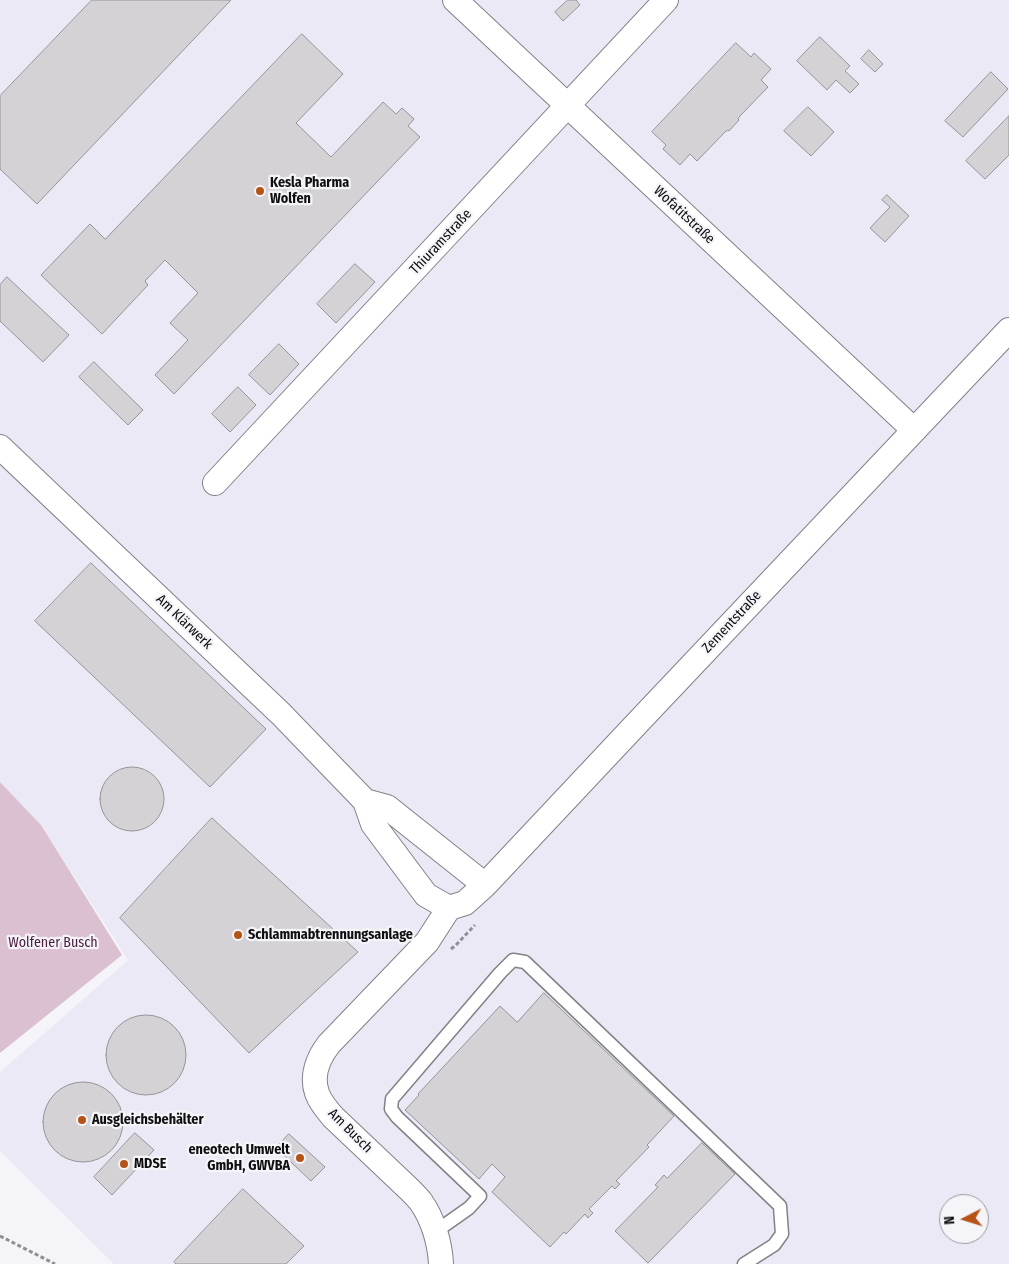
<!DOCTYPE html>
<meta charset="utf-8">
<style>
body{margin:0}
#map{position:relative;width:1009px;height:1264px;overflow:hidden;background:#f5f4f9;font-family:"Fira Sans Condensed",sans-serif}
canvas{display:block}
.north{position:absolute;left:939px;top:1194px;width:50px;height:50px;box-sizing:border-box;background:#f5f4f9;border:1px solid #99989c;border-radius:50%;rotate:265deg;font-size:14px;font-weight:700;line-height:20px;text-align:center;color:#0f0e10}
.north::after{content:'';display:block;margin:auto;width:18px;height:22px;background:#b55316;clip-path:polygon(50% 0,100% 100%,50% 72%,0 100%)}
</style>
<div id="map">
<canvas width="1009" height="1264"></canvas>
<div class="north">N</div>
</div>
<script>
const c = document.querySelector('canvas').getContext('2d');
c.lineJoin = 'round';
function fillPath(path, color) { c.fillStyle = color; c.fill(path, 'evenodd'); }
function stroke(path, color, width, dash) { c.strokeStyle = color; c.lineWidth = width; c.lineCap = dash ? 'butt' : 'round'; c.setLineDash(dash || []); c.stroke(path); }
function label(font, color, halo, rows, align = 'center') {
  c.font = font + ' "Fira Sans Condensed",sans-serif'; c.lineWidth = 4.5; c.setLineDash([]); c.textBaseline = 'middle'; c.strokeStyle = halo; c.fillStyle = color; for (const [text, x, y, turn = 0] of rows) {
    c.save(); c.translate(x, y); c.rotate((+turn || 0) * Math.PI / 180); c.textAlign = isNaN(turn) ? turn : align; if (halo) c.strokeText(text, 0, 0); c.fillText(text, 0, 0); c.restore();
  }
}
fillPath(new Path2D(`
 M0,0H1009V1264H114L0,1151V1072L128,960L41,825L0,782ZM949,1204H979V1234H949Z`), '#ebe9f5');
fillPath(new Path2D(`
 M0,782L41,825L122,955L0,1053Z`), '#dbc0d2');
const building = new Path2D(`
 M92,0H231L37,204L0,169V96Z
 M568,0H576L580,5L563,21L555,12Z
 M302,34L343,74L296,123L331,157L383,102L396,114L402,108L414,119L408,126L420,137L174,394L155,375L188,340L170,323L198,293L165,260L145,281L148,285L102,334L41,275L90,224L105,239Z
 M820,37L850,66L845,71L859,84L850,93L836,80L827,90L797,61Z
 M736,43L751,57L754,53L771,69L761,80L768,87L740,116L738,119L739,120L729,131L728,130L725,132L697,161L690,154L680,165L663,149L666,145L652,132Z
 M869,50L883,64L875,72L861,59Z
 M991,72L1008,89L963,137L945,121Z
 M808,107L834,132L811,156L784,131Z
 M1009,116V155L985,179L966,161Z
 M887,195L909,216L885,242L870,228L890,207L882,200Z
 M355,264L375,282L336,323L317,304Z
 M7,277L69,335L43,362L0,321V285Z
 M279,344L299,364L270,395L249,375Z
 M94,362L143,410L128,425L79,377Z
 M238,387L256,405L230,432L212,414Z
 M91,563L266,729L210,787L35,621Z
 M100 799a32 32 0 1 1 64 0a32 32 0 1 1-64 0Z
 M212,818L358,952L249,1053L120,918Z
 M544,993L674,1116L647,1145L649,1147L616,1181L620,1184L615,1189L612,1186L589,1209L593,1213L588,1218L585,1214L566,1234L564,1232L550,1247L492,1192L505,1177L492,1164L479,1179L405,1110L419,1095L418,1094L500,1006L517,1022Z
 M106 1055a40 40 0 1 1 80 0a40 40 0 1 1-80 0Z
 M43 1122a40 40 0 1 1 80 0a40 40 0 1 1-80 0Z
 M135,1133L154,1150L112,1195L94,1177Z
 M289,1134L325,1167L311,1181L276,1148Z
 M702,1143L735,1174L648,1263L615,1231L658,1187L655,1185L664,1175L667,1178Z
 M243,1189L304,1246L286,1264H176L174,1262Z`);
fillPath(building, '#d5d2d6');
stroke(building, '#979499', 1);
const service = new Path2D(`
 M435,1232L469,1208L480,1196L397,1117L391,1109L392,1099L500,973L513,960L525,962L780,1206L782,1234L774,1245L744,1264`);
const minor = new Path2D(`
 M455,0L914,430
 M0,447L281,714L365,801L373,824L426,895L449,908
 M215,483L666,0
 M365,801L387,807L485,885
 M449,908L465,903L485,885L642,718L1009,330
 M441,1264C440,1243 433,1219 421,1202C418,1198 414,1194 410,1190L333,1117C327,1110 320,1102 317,1093C311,1076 318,1058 329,1044L427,942L449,908`);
stroke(service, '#828186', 15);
stroke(minor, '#828186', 26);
stroke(new Path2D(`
 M451,949L456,945L475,925
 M0,1236L55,1264`), '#908f93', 3, [4, 2.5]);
stroke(service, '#fff', 12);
stroke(minor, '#fff', 24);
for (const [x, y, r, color] of [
 [260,191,5,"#b55316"],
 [238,935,5,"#b55316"],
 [82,1120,5,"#b55316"],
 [300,1158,5,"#b55316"],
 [124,1164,5,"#b55316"]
]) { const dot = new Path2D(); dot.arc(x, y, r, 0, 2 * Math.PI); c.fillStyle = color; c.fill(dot); stroke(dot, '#f5f4f9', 2); }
label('bold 14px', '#0f0e10', '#f5f4f9', [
 ["Kesla Pharma",270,183],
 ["Wolfen",270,199],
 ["Schlammabtrennungsanlage",248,935],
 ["Ausgleichsbehälter",92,1120],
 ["eneotech Umwelt",290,1150,"right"],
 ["GmbH, GWVBA",290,1166,"right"],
 ["MDSE",134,1164]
], 'left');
label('14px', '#0f0e10', '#f5f4f9', [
 ["Wofatitstraße",684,215,43],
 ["Thiuramstraße",441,242,-47],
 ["Am Klärwerk",184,622,44],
 ["Zementstraße",732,622,-47],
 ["Am Busch",350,1131,45]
]);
label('14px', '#4c1d40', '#f5f4f9', [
 ["Wolfener Busch",53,943]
]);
</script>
